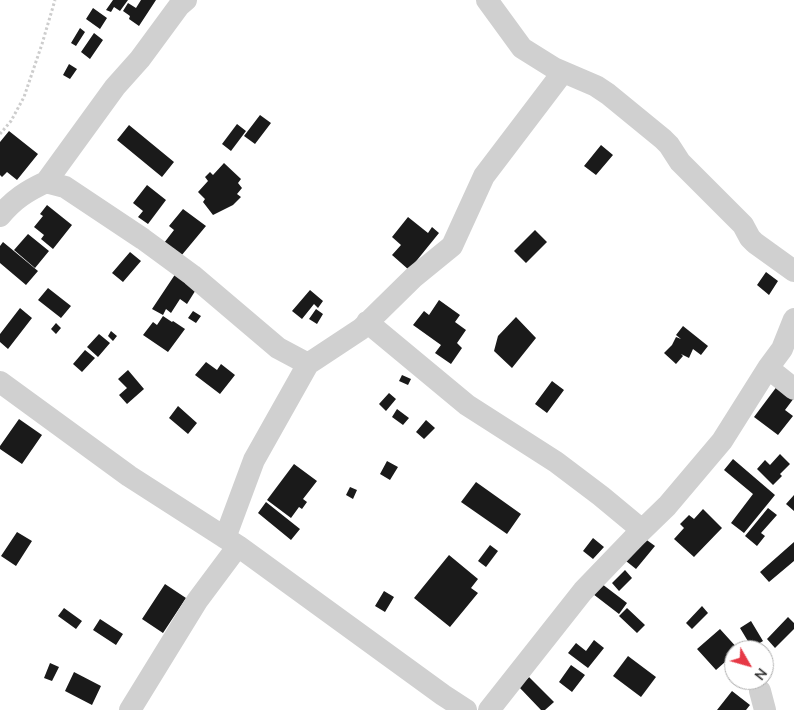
<!DOCTYPE html>
<style>
body{margin:0}
#map{position:relative;width:794px;height:710px;overflow:hidden;background:#fff;font-family:"Nunito Sans",sans-serif}
canvas{display:block}
.north{position:absolute;left:724px;top:640px;width:50px;height:50px;box-sizing:border-box;background:#fff;border:1px solid #adadad;border-radius:50%;rotate:128deg;font-size:14px;font-weight:700;line-height:20px;text-align:center;color:#333}
.north::after{content:'';display:block;margin:auto;width:18px;height:22px;background:#e63946;clip-path:polygon(50% 0,100% 100%,50% 72%,0 100%)}
</style>
<div id="map">
<canvas width="794" height="710"></canvas>
<div class="north">N</div>
</div>
<script>
const c = document.querySelector('canvas').getContext('2d');
c.lineJoin = 'round';
function fillPath(path, color) { c.fillStyle = color; c.fill(path, 'evenodd'); }
function stroke(path, color, width, dash) { c.strokeStyle = color; c.lineWidth = width; c.lineCap = dash ? 'butt' : 'round'; c.setLineDash(dash || []); c.stroke(path); }
fillPath(new Path2D(`
 M113,0H128L120,11L114,7L111,12L106,10Z
 M141,0H156L139,26L129,19L130,16L123,11L128,3L136,8Z
 M93,8L107,18L100,29L86,19Z
 M80,28L85,32L76,46L71,43Z
 M94,33L103,40L90,59L81,52Z
 M69,64L77,69L70,79L63,75Z
 M260,115L271,123L255,144L244,136Z
 M237,124L246,131L231,151L222,144Z
 M129,125L174,162L162,177L117,140Z
 M9,131L38,154L17,180L7,172L2,177L0,175V142Z
 M601,145L613,155L596,175L584,166Z
 M224,163L241,179L238,183L242,188L237,194L241,197L233,205L213,215L203,202L205,199L198,192L208,181L205,177L210,172L213,175Z
 M147,185L166,200L148,224L138,217L143,211L133,203Z
 M47,205L72,225L53,249L41,239L44,235L34,227L43,216L40,214Z
 M183,209L206,226L181,256L164,243L174,230L169,226Z
 M408,217L428,233L432,227L439,233L409,270L392,255L401,245L392,237Z
 M535,230L547,242L526,263L514,251Z
 M28,234L49,251L35,268L14,250Z
 M3,242L38,271L26,285L0,263V246Z
 M130,252L141,261L123,282L112,273Z
 M766,272L778,281L769,295L757,285Z
 M176,273L197,288L187,304L180,299L171,313L166,309L163,315L152,309Z
 M48,288L71,306L61,318L38,300Z
 M310,290L323,301L318,308L314,304L302,319L292,311Z
 M439,300L460,315L455,322L466,330L457,343L462,348L451,364L435,353L441,345L413,325L424,311L429,315Z
 M20,308L32,318L8,349L0,342V334Z
 M316,309L323,314L317,324L309,319Z
 M193,311L201,316L196,323L188,318Z
 M163,316L172,322L173,321L185,329L168,352L143,335L153,322L157,325Z
 M516,317L536,338L512,368L494,351L498,336Z
 M56,323L61,328L56,334L51,329Z
 M683,326L708,346L701,355L693,349L689,358L681,354L683,356L676,364L664,353L672,345L676,337L681,339L676,335Z
 M111,331L117,336L113,341L108,336Z
 M99,334L110,343L98,357L87,347Z
 M85,350L95,358L82,372L73,364Z
 M206,362L217,370L221,364L235,375L220,394L195,375Z
 M128,370L144,389L127,404L119,395L127,388L118,379Z
 M402,375L411,379L408,385L399,381Z
 M552,381L564,390L547,413L535,404Z
 M778,385L794,398L785,410L793,416L778,435L754,417Z
 M389,393L396,399L386,411L379,404Z
 M178,406L197,423L188,434L169,418Z
 M397,409L409,418L403,425L392,417Z
 M19,419L42,435L22,464L0,449V446Z
 M426,420L435,428L424,439L416,432Z
 M780,454L790,464L780,474L782,476L773,485L757,469L765,460L770,465Z
 M733,459L775,495L744,533L731,523L753,494L724,470Z
 M387,461L398,467L390,480L380,474Z
 M294,464L317,481L303,499L307,502L302,509L299,507L291,518L267,500Z
 M476,482L521,514L507,534L461,502Z
 M350,487L357,490L353,499L346,495Z
 M794,495V511L786,504Z
 M266,502L300,529L291,540L258,513Z
 M768,508L777,515L761,533L765,536L757,546L745,536Z
 M703,509L722,528L694,557L674,539L684,528L680,524L689,515L694,519Z
 M17,532L32,541L16,566L1,556Z
 M593,538L604,547L593,559L583,551Z
 M644,538L655,546L636,569L626,561Z
 M794,542V561L769,582L760,572Z
 M490,545L498,551L486,567L478,561Z
 M449,555L478,579L471,588L478,593L450,627L414,598Z
 M625,570L632,578L619,591L612,583Z
 M165,584L186,598L163,633L142,619Z
 M602,584L627,603L619,614L593,594Z
 M384,591L394,597L385,612L375,606Z
 M702,606L708,613L692,629L686,623Z
 M64,608L82,621L76,629L58,616Z
 M627,608L645,625L637,633L619,616Z
 M788,617L794,623V629L775,648L767,639Z
 M100,619L123,634L116,645L93,630Z
 M751,621L763,641L752,648L740,628Z
 M720,629L739,650H734V654L716,670L697,649Z
 M594,640L604,648L588,668L568,653L576,643L586,651Z
 M628,656L656,677L641,697L613,676Z
 M50,663L59,667L52,681L44,678Z
 M571,665L585,675L572,692L559,682Z
 M74,672L101,686L92,705L65,691Z
 M529,677L554,702L545,710H541L519,687Z
 M732,691L750,705L746,710H717Z`), '#1a1a1a');
stroke(new Path2D(`
 M0,134L11,121L24,97L42,44L55,0`), '#cdcdcd', 3, [2.5, 2.5]);
stroke(new Path2D(`
 M487,0L522,48L554,68L596,86L608,94L663,139L669,145L680,162L743,225L750,238L755,243L794,271
 M46,182L115,87L140,59L179,6L186,0
 M0,216C14,199 27,191 46,182L65,187L143,239L192,275L278,348L308,364L361,329L414,277L452,246L484,176L563,72
 M367,322L467,405L556,462L601,496L642,530
 M768,368L794,389
 M0,382L129,476L238,546L443,695L466,710
 M225,538L254,460L308,364
 M760,691L765,710
 M130,710L197,601L238,546
 M489,710L583,591L635,537L667,506L722,441L768,368L782,349L794,319`), '#d0d0d0', 22);
</script>
